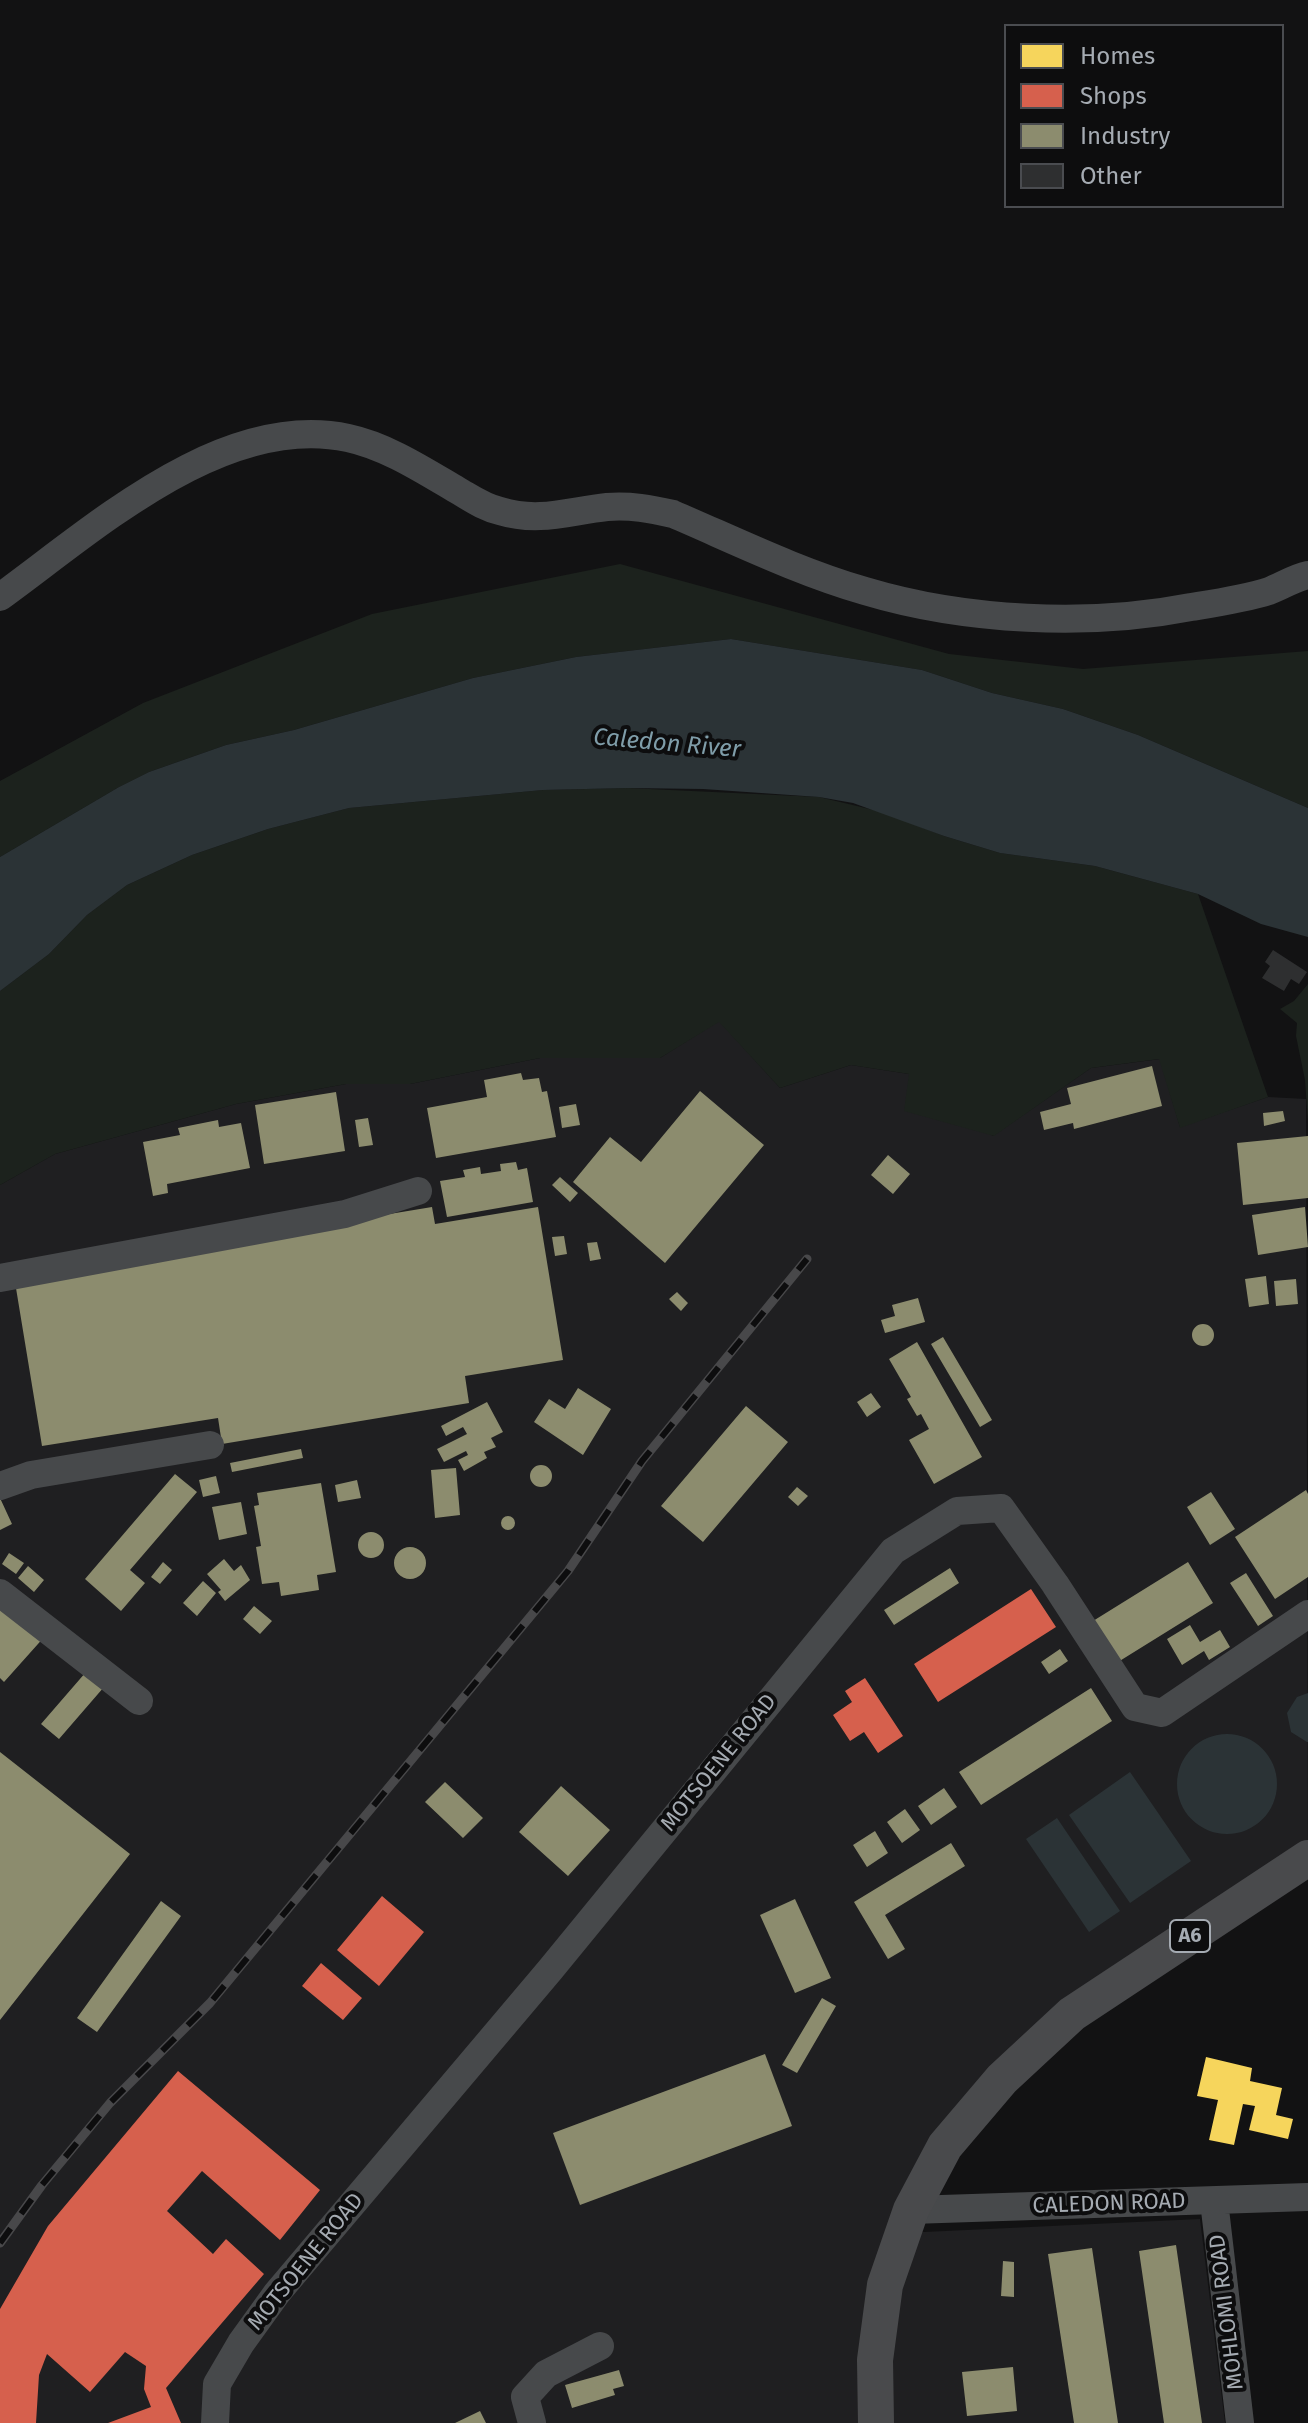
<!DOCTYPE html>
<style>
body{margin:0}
#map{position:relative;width:1308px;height:2423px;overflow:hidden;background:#121213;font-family:"Fira Sans",sans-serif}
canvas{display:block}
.legend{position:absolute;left:1004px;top:24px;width:280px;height:184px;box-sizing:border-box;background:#0d0d0e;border:2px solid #4a4c50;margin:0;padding:10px 14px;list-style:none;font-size:24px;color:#a5abb2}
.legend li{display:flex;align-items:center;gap:16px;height:40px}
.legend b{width:40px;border:2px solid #4a4c50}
</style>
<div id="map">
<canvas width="1308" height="2423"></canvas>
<ul class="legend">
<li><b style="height:22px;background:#f6d55c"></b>Homes</li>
<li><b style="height:22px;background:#d6604d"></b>Shops</li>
<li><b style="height:22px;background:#8c8c6e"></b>Industry</li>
<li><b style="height:22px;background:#2e2f30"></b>Other</li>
</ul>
</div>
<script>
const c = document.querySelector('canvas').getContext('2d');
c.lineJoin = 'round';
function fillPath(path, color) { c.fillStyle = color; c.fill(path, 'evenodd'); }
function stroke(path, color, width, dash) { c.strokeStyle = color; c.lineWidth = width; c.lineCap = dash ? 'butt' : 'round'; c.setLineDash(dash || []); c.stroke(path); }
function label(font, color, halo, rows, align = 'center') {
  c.font = font + ' "Fira Sans",sans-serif'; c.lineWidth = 8; c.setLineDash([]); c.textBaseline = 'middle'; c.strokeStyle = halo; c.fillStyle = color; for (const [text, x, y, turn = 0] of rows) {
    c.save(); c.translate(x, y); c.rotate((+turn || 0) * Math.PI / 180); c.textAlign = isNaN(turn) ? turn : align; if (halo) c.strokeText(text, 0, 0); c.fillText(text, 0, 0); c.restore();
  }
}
fillPath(new Path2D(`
 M719,1021L780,1088L851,1065L909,1074L993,1136L1091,1068L1160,1059L1180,1127L1268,1097L1306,1099L1308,1858L1002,2079L903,2233L1200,2219L1225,2423H0V1185L55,1154L236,1104L346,1084H410L540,1058H660Z`), '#1f1f21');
fillPath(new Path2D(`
 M620,564L949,654L1083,669L1308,651V808L1138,735L1063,709L992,693L922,670L731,639L576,657L473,678L294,730L226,745L149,772L119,787L0,857V781L143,703L372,614Z
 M628,788L819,797L882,812L944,836L1000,853L1095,866L1198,894L1268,1097L1180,1128L1159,1059L1091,1068L994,1136L904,1111L909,1074L851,1065L780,1088L719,1022L660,1058H540L410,1084H346L236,1104L55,1154L0,1185V991L49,954L87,915L127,885L192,855L268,829L349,808L543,790Z
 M1308,984V1122L1305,1080L1296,1036L1297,1023L1280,1009L1294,1001Z`), '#1c221d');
fillPath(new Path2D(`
 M731,639L922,670L992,693L1063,709L1138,735L1308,808V937L1261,924L1198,894L1095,866L1000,853L944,836L853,803L819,797L703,789L628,788L543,790L349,808L268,829L192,855L127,885L87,915L49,954L0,991V857L119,787L149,772L226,745L294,730L473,678L576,657Z
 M1308,1693V1742H1307L1291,1732L1287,1713L1297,1697Z
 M1177 1784a50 50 0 1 1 100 0a50 50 0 1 1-100 0Z
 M1130,1772L1191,1861L1130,1903L1069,1815Z
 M1057,1818L1120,1911L1089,1932L1026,1839Z`), '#2b3336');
fillPath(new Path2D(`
 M1206,2057L1252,2068L1250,2081L1282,2088L1276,2115L1293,2119L1288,2139L1249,2130L1255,2106L1243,2104L1234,2145L1209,2140L1218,2100L1197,2096Z`), '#f6d55c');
fillPath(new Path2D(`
 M1031,1589L1056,1627L938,1702L914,1664Z
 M865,1678L903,1736L878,1753L864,1732L850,1741L833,1715L852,1702L845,1691Z
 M382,1896L424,1932L379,1986L337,1950Z
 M321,1963L362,1998L343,2020L302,1986Z
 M178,2071L320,2190L280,2240L202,2171L167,2211L213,2254L226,2239L264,2274L166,2388L181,2423H108L151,2407L144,2389L146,2366L125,2352L90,2392L47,2354L39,2375L36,2423H0V2309L48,2226Z`), '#d6604d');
fillPath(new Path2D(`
 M1152,1066L1162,1106L1074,1129L1073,1123L1044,1130L1040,1112L1071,1104L1067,1088Z
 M521,1073L523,1080L539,1078L542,1092L547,1091L556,1137L436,1158L427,1108L487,1097L484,1080Z
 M700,1091L764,1145L665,1263L573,1182L610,1137L641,1162Z
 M336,1092L345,1151L264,1164L255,1105Z
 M576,1104L580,1125L562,1128L559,1107Z
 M1283,1111L1285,1121L1264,1126L1263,1113Z
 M368,1118L373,1145L359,1147L355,1120Z
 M218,1120L219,1127L241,1123L250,1168L167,1184L168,1193L153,1196L143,1142L180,1135L178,1128Z
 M1308,1136V1198L1243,1205L1237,1143Z
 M888,1155L910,1174L893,1194L871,1175Z
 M516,1162L518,1170L527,1168L533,1202L447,1217L440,1181L465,1177L463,1170L480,1167L481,1174L501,1171L500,1164Z
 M560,1177L578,1193L570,1202L552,1185Z
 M432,1207L435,1224L538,1207L563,1360L465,1376L469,1403L222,1444L218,1418L42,1446L14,1276Z
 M1305,1207L1308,1247L1258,1255L1252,1215Z
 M564,1236L567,1254L555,1256L552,1237Z
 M597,1242L601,1259L590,1261L587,1243Z
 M1266,1276L1269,1304L1249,1307L1245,1279Z
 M1296,1279L1298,1304L1276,1306L1274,1281Z
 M677,1292L688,1303L681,1311L669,1299Z
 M918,1298L925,1322L885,1333L881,1320L895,1316L892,1305Z
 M1192 1335a11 11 0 1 1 22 0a11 11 0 1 1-22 0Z
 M943,1337L992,1420L980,1427L931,1344Z
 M917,1342L982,1457L934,1484L909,1440L929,1429L921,1414L917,1416L907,1399L911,1397L889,1359Z
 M578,1388L611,1409L583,1455L534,1422L549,1399L565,1409Z
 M871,1393L881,1407L867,1417L857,1402Z
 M487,1402L503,1432L491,1438L496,1447L484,1452L487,1458L464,1471L458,1460L468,1455L466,1451L444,1462L437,1449L467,1434L463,1427L446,1436L441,1426Z
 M746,1406L788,1442L703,1542L661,1506Z
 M301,1449L303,1458L232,1472L230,1463Z
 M530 1476a11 11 0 1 1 22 0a11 11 0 1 1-22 0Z
 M456,1468L460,1515L435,1518L431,1470Z
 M175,1474L197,1492L130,1570L145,1583L121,1611L85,1579Z
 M216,1476L220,1493L203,1497L199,1480Z
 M357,1480L361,1498L338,1502L335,1485Z
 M321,1483L336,1572L317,1575L319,1590L281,1596L279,1582L262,1584L256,1547L261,1546L254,1506L259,1505L257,1493Z
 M797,1487L808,1496L798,1506L788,1497Z
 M1306,1490L1308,1494V1577L1275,1599L1235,1537Z
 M1211,1492L1235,1529L1210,1545L1187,1507Z
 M0,1498L12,1524L0,1530Z
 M241,1502L247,1534L219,1540L212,1507Z
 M501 1523a7 7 0 1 1 14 0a7 7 0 1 1-14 0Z
 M358 1545a13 13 0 1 1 26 0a13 13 0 1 1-26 0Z
 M394 1563a16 16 0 1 1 32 0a16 16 0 1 1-32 0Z
 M9,1553L24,1563L16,1574L2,1564Z
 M224,1559L234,1571L241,1565L250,1580L225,1601L218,1592L221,1590L207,1574Z
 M163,1562L172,1570L160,1584L151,1577Z
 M1188,1562L1213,1603L1118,1662L1093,1621Z
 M28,1566L44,1580L34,1592L18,1578Z
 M950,1568L959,1583L894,1625L884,1610Z
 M1246,1573L1273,1616L1258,1626L1230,1583Z
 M203,1581L216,1593L197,1616L183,1603Z
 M254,1606L272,1621L260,1634L243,1619Z
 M0,1607L46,1635L4,1682L0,1678Z
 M1190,1625L1200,1642L1220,1630L1230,1647L1209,1660L1204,1651L1182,1665L1167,1639Z
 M1060,1649L1068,1661L1049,1674L1041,1662Z
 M86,1672L104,1687L59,1739L41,1724Z
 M1091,1688L1112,1721L981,1805L959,1772Z
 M0,1752L130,1854L0,2020Z
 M445,1782L483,1818L463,1838L425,1802Z
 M561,1786L610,1830L568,1876L519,1832Z
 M944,1788L957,1807L931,1825L918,1806Z
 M905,1809L920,1830L902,1843L887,1822Z
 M875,1831L888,1853L867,1867L853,1845Z
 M951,1843L965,1866L885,1915L905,1949L888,1959L854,1902Z
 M795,1899L831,1978L795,1993L760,1915Z
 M161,1901L181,1916L97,2032L77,2018Z
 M822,1998L836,2006L797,2073L782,2065Z
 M765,2054L792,2126L580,2205L553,2133Z
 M1176,2245L1202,2423H1164L1139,2251Z
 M1092,2248L1118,2423H1074L1048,2254Z
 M1003,2261L1014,2262V2297L1001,2296Z
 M1013,2367L1017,2411L967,2416L962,2372Z
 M619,2370L624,2386L613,2389L615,2395L572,2408L565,2385Z
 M480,2411L486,2423H455Z`), '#8c8c6e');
fillPath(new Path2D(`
 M1273,950L1307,972L1299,984L1291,979L1284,991L1262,978L1270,966L1265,962Z`), '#2e2f30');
stroke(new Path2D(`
 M0,597C94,529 223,411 348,438C386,446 423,470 457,490C471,498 483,507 500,511C539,523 569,511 607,507C630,505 651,509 673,514C736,541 799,572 865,591C965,621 1089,627 1191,607C1216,603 1244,599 1269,591C1282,586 1294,578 1308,575
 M0,1278L345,1214L418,1191
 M0,1486L31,1475L210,1445
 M0,1593L139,1701
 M1214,2201L1240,2423
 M911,2210L1308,2197
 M215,2423L217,2384L241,2343L277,2293L550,1970L893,1551L957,1511L1001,1508L1055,1584L1135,1707L1162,1713L1308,1614
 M532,2423L525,2397L546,2374L600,2346`), '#47494b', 28);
stroke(new Path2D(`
 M876,2423L875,2360L885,2285L911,2210L945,2146L1002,2079L1072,2014L1308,1858`), '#494a4c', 36);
const rail = new Path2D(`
 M0,2243L42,2185L110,2103L210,2003L568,1571L642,1461L807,1259`);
stroke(rail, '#48484a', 9);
stroke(rail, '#0d0d0e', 6, [18]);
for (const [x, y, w] of [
 [1190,1936,40]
]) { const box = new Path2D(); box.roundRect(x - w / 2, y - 16, w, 32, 6); c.fillStyle = '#0d0d0e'; c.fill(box); stroke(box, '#a5abb2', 2); }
label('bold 20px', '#a5abb2', null, [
 ["A6",1190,1936]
]);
label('22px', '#a5abb2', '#0d0d0e', [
 ["MOTSOENE ROAD",719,1763,-51],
 ["CALEDON ROAD",1109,2204,-2],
 ["MOTSOENE ROAD",306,2262,-51],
 ["MOHLOMI ROAD",1227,2312,-97]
]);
label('italic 24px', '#7f9da9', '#0d0d0e', [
 ["Caledon River",667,744,5]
]);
</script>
